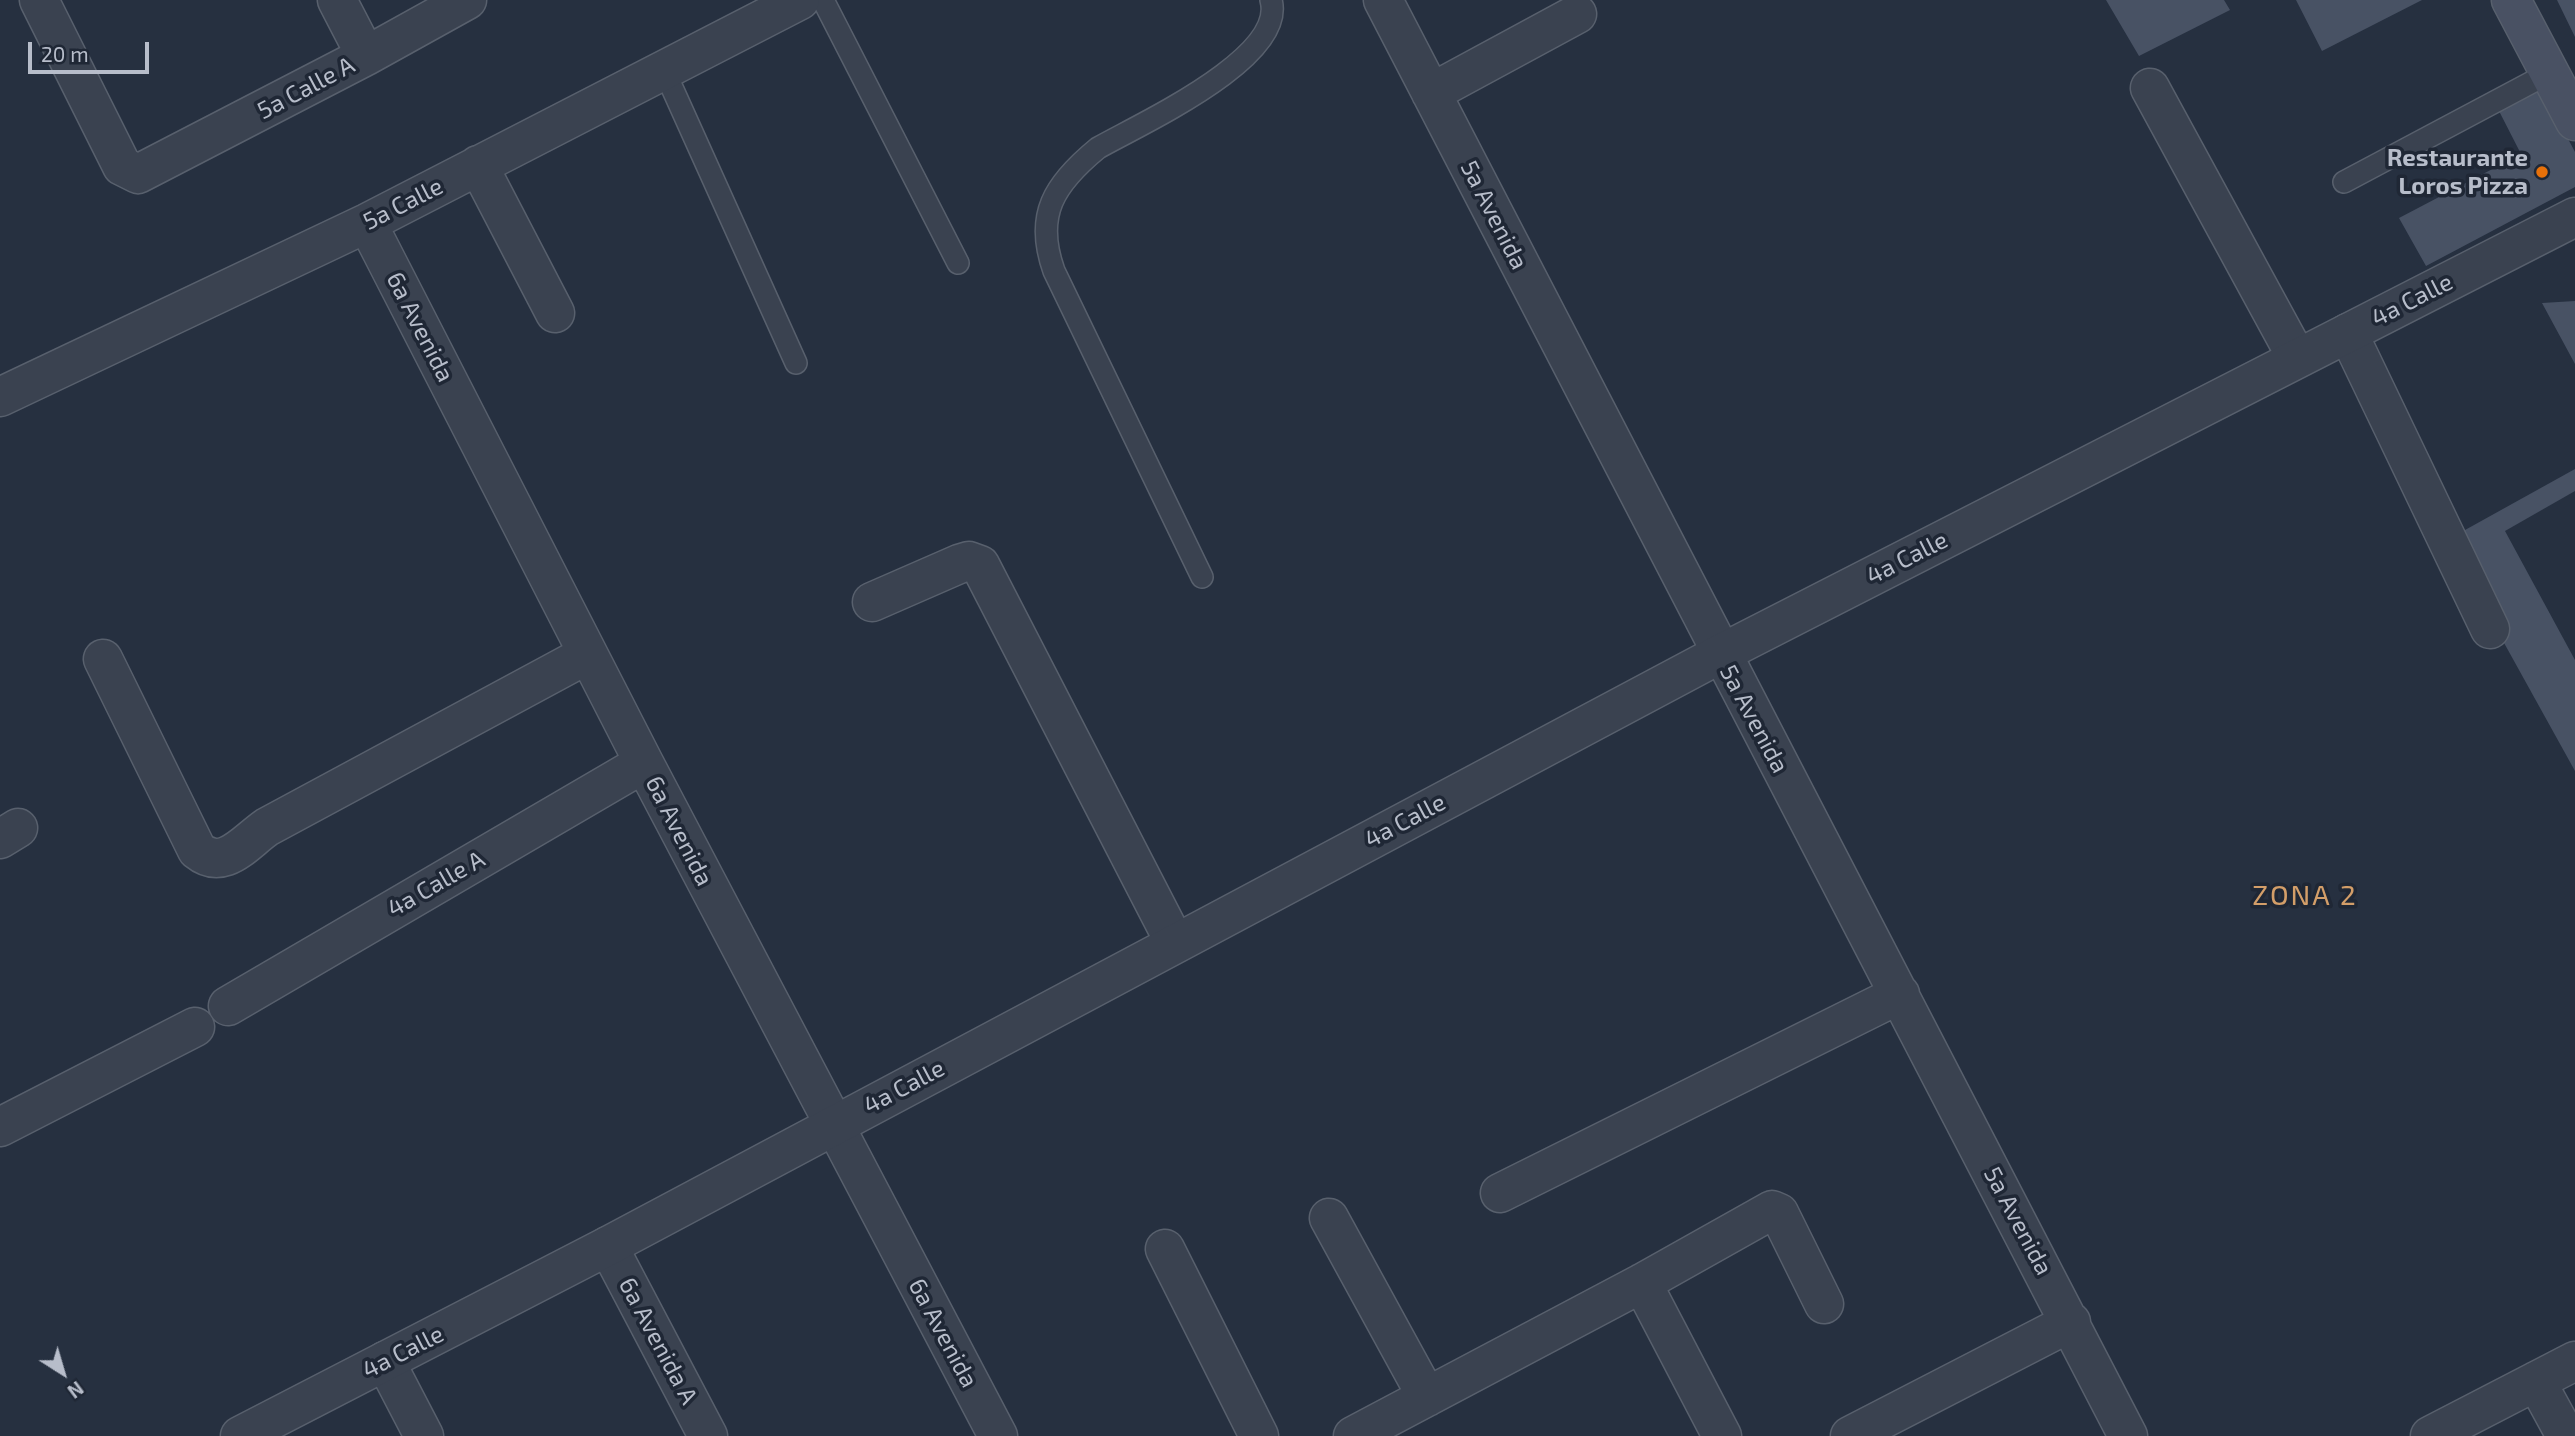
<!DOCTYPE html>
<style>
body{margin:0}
#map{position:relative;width:2575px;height:1436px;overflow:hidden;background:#263040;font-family:"Exo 2",sans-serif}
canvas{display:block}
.north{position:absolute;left:28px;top:1338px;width:70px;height:70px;-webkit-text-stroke:5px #1f2735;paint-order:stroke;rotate:143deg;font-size:19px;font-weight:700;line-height:28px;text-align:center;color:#b7bdca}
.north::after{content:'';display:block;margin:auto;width:24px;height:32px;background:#b7bdca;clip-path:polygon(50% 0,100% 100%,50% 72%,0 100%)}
.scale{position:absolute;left:28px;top:42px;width:121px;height:32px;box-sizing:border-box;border:4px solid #b7bdca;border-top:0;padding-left:9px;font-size:21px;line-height:24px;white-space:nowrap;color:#b7bdca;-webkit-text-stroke:5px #1f2735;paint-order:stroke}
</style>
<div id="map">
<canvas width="2575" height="1436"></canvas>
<div class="north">N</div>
<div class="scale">20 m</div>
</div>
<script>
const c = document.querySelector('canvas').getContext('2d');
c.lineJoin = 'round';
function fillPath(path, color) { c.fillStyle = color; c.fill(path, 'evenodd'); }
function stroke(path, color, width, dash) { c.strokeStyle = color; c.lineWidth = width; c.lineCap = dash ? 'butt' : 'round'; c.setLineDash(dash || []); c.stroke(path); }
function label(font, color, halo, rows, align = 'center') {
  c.font = font + ' "Exo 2",sans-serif'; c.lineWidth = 7; c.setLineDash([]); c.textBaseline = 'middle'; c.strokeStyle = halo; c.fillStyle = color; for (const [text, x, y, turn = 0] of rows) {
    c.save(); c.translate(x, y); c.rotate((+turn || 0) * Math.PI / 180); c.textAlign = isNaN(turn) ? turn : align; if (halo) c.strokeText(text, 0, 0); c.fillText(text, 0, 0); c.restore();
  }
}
fillPath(new Path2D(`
 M2106,0H2224L2230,10L2139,56Z
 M2296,0H2422L2322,51Z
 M2557,0H2575V37Z
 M2541,88L2575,152V187L2426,266L2399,218L2521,154L2499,111Z
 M2575,301V364L2542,303Z
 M2575,469V491L2505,531L2575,660V771L2447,540Z`), '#485264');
const service = new Path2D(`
 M823,0L958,263
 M664,70L796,363
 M2344,182L2549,73
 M1202,577L1054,271C1034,215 1054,184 1098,148C1140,124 1287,58 1271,0`);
const minor = new Path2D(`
 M39,0L122,166L138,174L366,56L467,0
 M337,0L366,56
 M1383,0L2128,1436
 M2150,88L2297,358
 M1431,93L1577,14
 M478,165L555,313
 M367,223L644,763L998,1436
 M2348,333L2490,629
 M0,397L367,223L800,0
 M872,602L959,564L969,561L980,565L1175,943
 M103,659L197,850C224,872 244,843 267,827L588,654
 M0,839L18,828
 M228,1006L644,763
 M0,1127L195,1027
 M1500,1193L1900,994
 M1329,1218L1427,1397
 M608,1246L708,1436
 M1165,1249L1259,1436
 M1642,1283L1722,1436
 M385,1361L424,1436
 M2536,1381L2566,1436
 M1353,1436L1642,1283L1772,1210L1779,1213L1824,1304
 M1850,1436L2071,1322
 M2430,1436L2575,1361`);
const tertiary = new Path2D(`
 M240,1436L608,1246L1720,654L2575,217`);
const secondary = new Path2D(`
 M2511,0L2575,121`);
stroke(service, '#58606d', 24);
stroke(minor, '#58606d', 41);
stroke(tertiary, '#58606d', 41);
stroke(secondary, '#58606d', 41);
stroke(service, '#3a4250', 21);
stroke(minor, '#3a4250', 38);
stroke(tertiary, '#3a4250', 38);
stroke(secondary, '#495163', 38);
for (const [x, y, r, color] of [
 [2542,172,7,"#e8710a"]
]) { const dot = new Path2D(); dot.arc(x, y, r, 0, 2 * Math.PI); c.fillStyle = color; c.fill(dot); stroke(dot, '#1f2735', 2.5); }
label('24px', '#b7bdca', '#1f2735', [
 ["5a Calle A",306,88,-28],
 ["5a Calle",403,204,-27],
 ["5a Avenida",1494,215,63],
 ["4a Calle",2412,300,-27],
 ["6a Avenida",420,327,63],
 ["4a Calle",1907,558,-27],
 ["5a Avenida",1754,719,62],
 ["4a Calle",1405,821,-28],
 ["6a Avenida",679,831,63],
 ["4a Calle A",436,884,-30],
 ["4a Calle",904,1087,-28],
 ["5a Avenida",2018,1221,62],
 ["6a Avenida",943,1333,62],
 ["6a Avenida A",658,1341,62],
 ["4a Calle",403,1352,-27]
]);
label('bold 24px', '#b7bdca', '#1f2735', [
 ["Restaurante",2528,158],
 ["Loros Pizza",2528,186]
], 'right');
c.letterSpacing = '2px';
label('28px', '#d39e69', '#1f2735', [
 ["ZONA 2",2305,896]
]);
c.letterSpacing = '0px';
</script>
